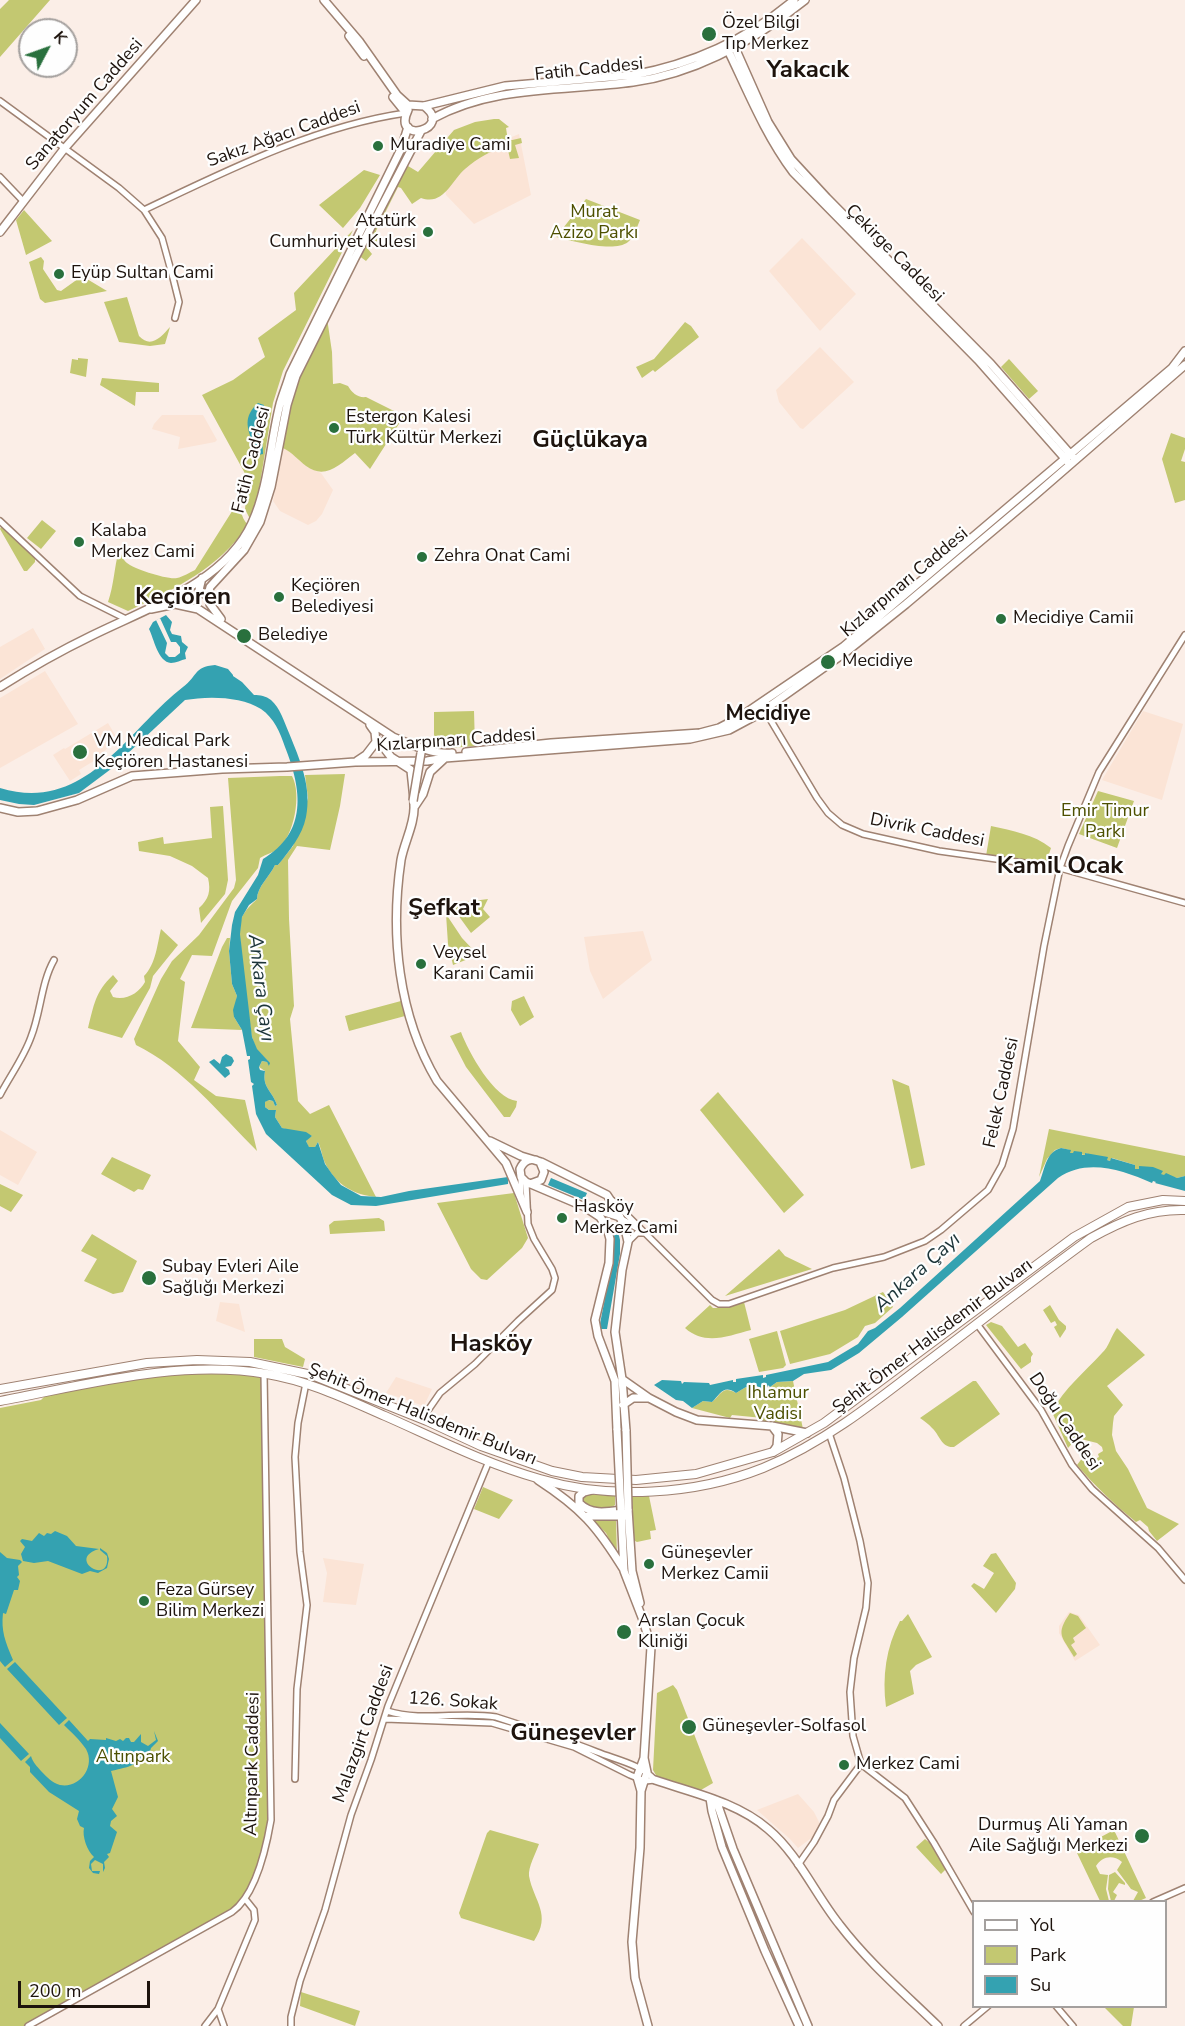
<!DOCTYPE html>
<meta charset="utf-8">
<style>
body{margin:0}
#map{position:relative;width:1185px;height:2026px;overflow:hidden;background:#fbeee7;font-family:"Nunito Sans",sans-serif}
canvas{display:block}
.legend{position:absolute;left:972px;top:1900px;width:195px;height:108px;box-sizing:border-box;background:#fefefe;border:2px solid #a4a09e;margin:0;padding:8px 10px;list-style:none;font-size:18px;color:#1d130d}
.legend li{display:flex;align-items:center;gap:12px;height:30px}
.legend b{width:30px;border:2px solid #a4a09e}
.north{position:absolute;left:18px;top:18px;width:60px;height:60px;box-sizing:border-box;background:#fefefe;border:2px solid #a4a09e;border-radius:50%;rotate:49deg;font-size:16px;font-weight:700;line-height:24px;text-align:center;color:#1d130d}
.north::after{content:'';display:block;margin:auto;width:21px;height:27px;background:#29703d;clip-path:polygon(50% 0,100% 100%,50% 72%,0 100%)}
.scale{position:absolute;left:18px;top:1981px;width:132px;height:27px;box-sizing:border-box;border:3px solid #1d130d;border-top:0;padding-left:8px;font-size:18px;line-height:21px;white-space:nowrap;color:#1d130d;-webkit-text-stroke:4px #fefefe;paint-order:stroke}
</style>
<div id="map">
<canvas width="1185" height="2026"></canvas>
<ul class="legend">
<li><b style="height:8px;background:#fff"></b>Yol</li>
<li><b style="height:16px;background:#c3c871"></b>Park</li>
<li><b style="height:16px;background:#34a2b1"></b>Su</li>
</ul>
<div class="north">K</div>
<div class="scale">200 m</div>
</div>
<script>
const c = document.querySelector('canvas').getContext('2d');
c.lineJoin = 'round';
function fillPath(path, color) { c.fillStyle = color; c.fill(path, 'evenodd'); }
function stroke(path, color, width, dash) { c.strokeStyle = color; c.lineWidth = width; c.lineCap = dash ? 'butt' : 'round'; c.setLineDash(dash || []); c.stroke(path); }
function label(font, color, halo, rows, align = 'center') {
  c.font = font + ' "Nunito Sans",sans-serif'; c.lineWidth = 4.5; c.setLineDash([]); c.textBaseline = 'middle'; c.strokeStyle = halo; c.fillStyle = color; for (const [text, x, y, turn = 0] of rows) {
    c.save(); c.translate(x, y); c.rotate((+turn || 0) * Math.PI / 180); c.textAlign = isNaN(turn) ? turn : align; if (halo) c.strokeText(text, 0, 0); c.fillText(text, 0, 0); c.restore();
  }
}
fillPath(new Path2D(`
 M519,134L531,195L474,224L446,195L444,185L490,146Z
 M802,238L856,294L820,331L769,271Z
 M820,347L854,382L803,429L800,428L779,402L776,390Z
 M162,415H203L217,440L215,442L178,449L180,437L152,429L154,424Z
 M283,448L291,452L307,467L321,473L333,490L322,514L316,521L308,525L280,511L273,501Z
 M33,628L45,649L0,679V647Z
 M45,671L78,724L0,768V698Z
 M1143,711L1183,724L1162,800L1102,780Z
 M108,723L117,738L97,759L79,770L81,774L70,781L53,755L64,748L65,749Z
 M643,931L652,960L603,999L590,971L584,937Z
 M0,1130L37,1152L18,1185L0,1175Z
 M220,1302L239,1304L245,1332L216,1321Z
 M396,1377L432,1389L424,1406L386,1393Z
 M323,1558L364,1564L356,1605L323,1602L327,1573Z
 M1069,1612L1079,1615L1100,1645L1075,1661L1059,1633V1626Z
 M798,1794L814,1812L820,1824L814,1836L798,1848L790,1839L757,1810Z`), '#fbe4d6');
fillPath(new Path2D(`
 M9,0H50L0,57V9Z
 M494,119H499L509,127L506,128L508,141L521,138L522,143L515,145L519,158L510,159L507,146C491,150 478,158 465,169C451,181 444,206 421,198L412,204L401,188L398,187L376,231L377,241L368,249L372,254L366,261L358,255L405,166H408L418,172L454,130L475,122Z
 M364,170L380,175L360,208L343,228L319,205Z
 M586,199L640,220C637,227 634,237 628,242C614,253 573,241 556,237Z
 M24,210L52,241L26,255L16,220Z
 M353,230L283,371L273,403L259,490L250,519L245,509L248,479L202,395L233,380L265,357L258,338L296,310L294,293Z
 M41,257L44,261L43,269L57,290L61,291L82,276L107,291L45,303L40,299L29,262Z
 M127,297L139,336C151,349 161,337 170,327L165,344L150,346L119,342L104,302Z
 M327,318L332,352L333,384L340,383L348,386C352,393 358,398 366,397L404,416L370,469L355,453C339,465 325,480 306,466C298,460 293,453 283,448L286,422L298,377Z
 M685,322L691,326L699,337L655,372L653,370L642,378L636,367L654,359Z
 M78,358L88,359L86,377L70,373L72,359L78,360Z
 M1009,359L1038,391L1029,399L1001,367Z
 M102,378L159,383V392H136L135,406L100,385Z
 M1171,433L1185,438V449L1181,461L1185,462V500L1175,503L1162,459Z
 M241,497C240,508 240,516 248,525C218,569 175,589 128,611L108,602C114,585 114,568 119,550C121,554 123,560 127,563C134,569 168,580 177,578C183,577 190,572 195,570Z
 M42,520L56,531L41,549L27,538Z
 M2,525L35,558V562L27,571H24L0,529Z
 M474,711L475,746C460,747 447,750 434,742V712Z
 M345,774L340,806L330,850L297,846L288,860L289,919L294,1006L290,1019L298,1101L310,1114L329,1105L376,1197C354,1195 337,1185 326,1165C322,1158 322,1150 318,1142L315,1147L309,1148L306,1141L308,1138L312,1136L282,1128L275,1117L276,1110H269L265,1107V1102L268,1100L273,1101L275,1106L277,1105C272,1090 262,1088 265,1071L259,1067L262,1061L267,1062L270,1066L267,1060L256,1049L252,1037C249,1013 235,935 242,917C246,909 251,905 257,899C257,887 270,876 275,865H278L293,846L308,798L305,775Z
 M280,776H292C302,794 294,836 278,849C273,853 266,854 260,858L258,868L232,901L212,956L192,955L180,979L185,982L178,1041L200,1067L194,1080L216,1096L245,1100L257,1151C221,1115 182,1067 136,1045L134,1039L161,979L172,961L199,935L234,888L236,880L228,778Z
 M1098,791L1134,801L1117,848L1079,834Z
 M223,806L228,880L225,894L201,923L199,908C209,899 211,891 208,878L192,866L170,856L139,851L138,842L163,837L164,844L212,838L210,807Z
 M991,826C1013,831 1033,834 1051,848L1046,863L986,856Z
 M488,899L483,909L490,917L471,933L450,904Z
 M446,914L462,938L478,955L453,965L448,944Z
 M161,929L178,945L153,976L150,988L122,1038L88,1028C94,1005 95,992 113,975L118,981L110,991L113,997C126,1001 139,993 145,982L144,976C156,964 157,945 161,929Z
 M227,938H230L229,951L232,984L237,996L234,1017L242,1030L191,1028L222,947Z
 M524,996L534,1017L520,1026L511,1010L512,1001Z
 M401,1001L405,1016L349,1031L345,1016Z
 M461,1032C468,1051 494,1099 517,1101L516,1107L510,1117H504L466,1067L450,1036Z
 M892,1079L909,1086L925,1165L911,1169Z
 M718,1092L804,1195L784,1213L700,1110Z
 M1049,1129L1185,1156V1176L1177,1178L1135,1169V1165L1112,1158L1110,1161L1085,1153V1155L1070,1153V1150L1061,1148L1055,1150L1047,1159L1039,1177Z
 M112,1157L151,1175L143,1190L138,1189L134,1192L101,1174Z
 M0,1184L23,1195L11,1212L0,1206Z
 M514,1193L528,1238L522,1248L487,1280L481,1279L471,1269L437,1203Z
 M379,1218L384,1221L385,1231L330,1234L329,1225L334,1221Z
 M92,1234L137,1261L123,1292L113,1294L84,1281L97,1259L81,1251Z
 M779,1249L785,1256L812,1269L725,1296Z
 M883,1292L893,1307L875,1323L865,1326L858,1337L830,1354L790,1364L780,1331L845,1310Z
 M744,1302L751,1330C728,1336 705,1346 685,1328L710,1305L713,1308H717Z
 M1050,1305L1059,1320L1066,1326V1329L1060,1338L1054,1327L1057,1325L1055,1321L1051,1323L1043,1310Z
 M991,1322L1002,1326L1018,1347L1025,1343L1033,1354L1031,1357V1362L1021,1369L986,1325Z
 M1117,1328L1145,1355L1107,1386L1123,1405L1114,1416L1113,1423L1112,1435L1116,1451L1128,1469L1147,1508L1179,1524L1157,1541L1149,1531L1148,1527L1140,1520L1136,1522C1115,1505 1095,1486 1077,1465L1089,1449L1095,1459L1099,1457L1098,1454L1103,1451L1102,1447L1097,1443L1077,1438L1068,1448L1052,1412C1064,1388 1085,1372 1102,1353C1109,1347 1111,1336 1117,1328Z
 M511,1330L525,1343L516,1353L498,1342Z
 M777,1331L786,1365L783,1368L759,1372L749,1339Z
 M254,1339H282L285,1347L305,1359L303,1367L254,1357Z
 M186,1369L264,1373L271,1820L259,1868L241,1905L28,2026H0V1408L41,1400L49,1392Z
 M793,1381L803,1429L800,1430L763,1422V1418L732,1415L730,1418L692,1408L703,1401L712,1402C721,1395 722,1385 736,1393L746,1387L751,1390L754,1389V1391L756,1386L766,1390L777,1382Z
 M973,1381H976L1000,1414L954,1447C941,1448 940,1435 932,1428C929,1424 924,1421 920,1418Z
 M483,1487L513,1500L499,1519L474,1509Z
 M589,1494L615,1496V1505C605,1513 591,1509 582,1501L584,1496Z
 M632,1496H649L656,1530L650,1531L651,1539L637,1542L633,1540Z
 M594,1521H616L617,1555L606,1533Z
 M996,1553L1016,1583L1015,1589L996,1613L971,1586L974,1583L984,1589L994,1573L983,1566L991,1554Z
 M1070,1613L1078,1616L1086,1628L1073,1638L1075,1642L1071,1645L1077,1654L1074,1657C1062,1636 1055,1635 1070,1613Z
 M908,1614L932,1657L916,1665L910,1671L914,1694L886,1707C882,1677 886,1647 900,1621H902Z
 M673,1685L677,1690L713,1783L701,1790L657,1777L653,1770L657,1693Z
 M490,1830L539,1844C536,1853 528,1867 529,1876C534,1902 552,1914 534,1941L461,1918L459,1913L487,1833Z
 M1114,1830L1146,1898L1139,1901H1133L1138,1892L1131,1889L1117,1870L1122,1862C1112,1854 1102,1857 1096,1866L1100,1874L1108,1875L1106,1889L1109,1901H1100L1077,1853L1080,1848Z
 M925,1839L930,1843L946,1869L941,1874L916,1847Z
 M1115,1872L1125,1883V1885L1119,1883L1113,1892L1117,1895L1114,1901H1111L1108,1889L1109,1875Z
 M301,1992L360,2011L355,2026L300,2006Z
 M1104,2007H1134L1131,2026H1123Z`), '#c3c871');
fillPath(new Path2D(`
 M258,403L264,405C264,413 263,421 262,429C261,437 263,446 263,454L258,455L253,450L256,445L253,444C247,427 243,417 258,403Z
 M166,615L172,622L170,630L172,634L181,636L182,642L188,647L185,653L186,659C181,660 176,663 171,663C158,662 154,639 149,629L153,622Z
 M215,665L228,669L233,675V676L242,682L254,695C260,695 266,696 271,700C280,708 284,721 289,733C300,760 312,787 306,817C302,836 290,850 278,865H275C270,876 257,887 257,899L249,905L242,917L240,934L252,1037L257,1049L270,1063L269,1066L267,1062L262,1061L259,1067L260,1070L265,1071C262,1088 272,1090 277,1105L275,1106L273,1101L269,1100L265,1102V1107L269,1110H276L275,1117L282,1128L306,1132L312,1136L306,1141L309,1147H315L318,1142L325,1164L332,1174L341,1185L361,1196L381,1197L409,1191L508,1177V1184L376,1206L351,1205L332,1195L266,1134L256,1114L252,1086L254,1084L251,1082L248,1060L250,1059V1056H247L242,1030L234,1017L233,1010L237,996L232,984L229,951L232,925L235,912L258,875L263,859C308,832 302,790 285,747C280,732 274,718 261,709C241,696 207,696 185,700L111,769L79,793L34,805L19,804L0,800V788C86,814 126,731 183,687C198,676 193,667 215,665Z
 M226,1054L232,1057L234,1061L231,1066L225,1067L229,1070L230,1074L225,1078L209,1062L214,1059L220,1064L222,1057Z
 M1061,1148L1071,1150L1070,1153H1073L1074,1151L1082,1152V1155H1085V1153L1108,1157L1107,1160L1110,1161L1111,1158L1135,1165V1169H1139V1166L1153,1167L1163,1171L1161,1174L1164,1175L1166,1173L1177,1178L1185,1176V1191L1155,1183L1156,1182L1153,1181L1152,1183C1122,1170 1087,1158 1058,1178L902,1317L859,1353L831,1370L804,1374L793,1381L777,1382L770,1387L768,1385L766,1390L756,1386L754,1392V1389L752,1391L746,1387L736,1393C723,1384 720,1395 712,1402L703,1401L692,1408L683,1401L676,1400L654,1385L662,1380L681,1381L682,1384L684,1382L709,1383L710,1385L733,1380V1382H736V1379L763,1375V1378L766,1377V1375L828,1362L858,1344L868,1331L875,1328L900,1308L1040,1181C1045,1168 1046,1152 1061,1148Z
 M551,1178L587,1193L584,1200L548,1185Z
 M616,1222L620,1240V1254L607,1329H599L614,1251L610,1224Z
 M55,1531L67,1536L76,1546L99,1549C65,1559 111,1587 107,1556L100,1550V1548L107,1553L109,1559L107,1568L98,1573L90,1571L82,1574L48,1561L34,1563L23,1561L21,1554L25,1547L20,1541L22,1539L32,1541L39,1533L44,1536L47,1533L51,1534Z
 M0,1552L7,1558L20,1560L22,1562L18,1566L19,1575L17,1577L20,1581L18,1590H14L6,1614L3,1613C1,1631 5,1641 13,1660L5,1667L0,1661Z
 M15,1662L67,1718L59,1725L7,1669Z
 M69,1720L88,1741L90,1739L106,1740V1738L116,1741L120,1739L123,1741L126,1738H129L131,1742H134L141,1734V1742L148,1746L156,1740L154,1731L158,1741L151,1748L149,1755L145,1753C140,1766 123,1768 111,1771L118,1797L112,1809L117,1816L111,1821L110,1826L117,1832L110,1853L107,1854L109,1857L104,1862L105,1868L103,1872V1864L95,1860L91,1864L92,1871H100L99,1874L93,1873L89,1868L90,1861L94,1857C87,1851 82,1836 84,1828L80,1826L77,1819L79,1811L49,1792L30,1772V1767L25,1762L31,1756C33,1763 37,1766 41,1771C47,1777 52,1783 60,1785C79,1789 96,1767 86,1749C80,1740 71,1732 64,1725Z
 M0,1723L29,1754L21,1761L0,1738Z`), '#34a2b1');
fillPath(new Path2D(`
 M160,618L171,642H176L180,647V653L175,657H169L165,653L167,643L156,620Z`), '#fbeee7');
const minor = new Path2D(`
 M0,101L119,188L144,210L162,238L173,278L179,302L175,318
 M0,177L23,201
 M144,210C226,171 315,126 406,113
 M0,521L80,596L126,619
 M761,704L817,798L828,813L842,825L863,834L939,851L1060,868L1185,903
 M0,1095C10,1076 24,1057 31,1037C41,1012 41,983 54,960
 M521,1177V1196
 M613,1201L712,1300L719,1304H729L833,1268L884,1257L925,1241L941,1230L988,1190L1002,1165L1013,1129L1044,946L1060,868L1068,846L1099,772L1185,635
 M589,1208L620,1218L640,1230
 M628,1242L637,1233H645
 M977,1324L1041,1410L1072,1465L1092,1489L1158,1548L1185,1580
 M422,1419L440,1393L475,1364L518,1321L552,1290L555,1278L552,1269L534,1239L528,1224L526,1182
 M829,1433L844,1478L860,1541L868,1583L866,1608L854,1658L850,1692L853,1736L861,1764L905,1798L934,1843L974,1912
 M387,1711C423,1722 461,1711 496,1717C530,1728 564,1739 597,1752C617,1760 640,1764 655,1780
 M385,1719L492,1723L574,1747L630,1775L645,1781L655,1780
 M295,1779L297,1689L307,1605L300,1552L295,1457L298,1423L306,1383
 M798,1865L814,1842L828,1816L834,1800L861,1764
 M1153,1902L1185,1888
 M1056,2006L1073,2026
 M28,2026L232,1912C256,1895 266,1849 271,1820L264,1373
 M205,2026L218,2009
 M224,2026L218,2009L255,1920L254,1910L246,1900
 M291,2026V2017L300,1981L325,1910L351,1815L371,1760L388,1706L489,1461
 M964,2026L988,2006`);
const major = new Path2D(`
 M324,0L359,41L397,95L408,105L424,106L505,86L633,75C692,64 748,39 794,0
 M349,36L364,56
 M732,41L768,122L791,159L827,198L991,364L1072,456
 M726,46C747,89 764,133 793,172L978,360L1068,462
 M393,97L406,113
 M408,110C391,146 455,129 424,106
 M432,119C493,85 566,91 633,82C698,73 755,40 805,0
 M0,232L64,149L196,0
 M202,578L199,590L204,594L208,592
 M151,609L175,604L198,609L393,737C410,744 433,755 452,753
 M221,619L210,604L208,595L210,587L244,550L260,522L271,487L287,405L296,376L355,258L421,131
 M0,687C30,668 60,651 91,636C145,609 225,583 252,523C269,486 270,443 280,404C283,394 287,384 290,374L401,149L408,127
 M393,737L386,739L384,748L391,757L411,770C412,782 414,795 414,806C415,823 404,843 401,860C390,934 398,1015 437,1081L506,1163L527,1212
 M466,752L551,743L700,733L719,728L740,717L843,647L1172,368L1185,351
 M357,761L366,755L376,742L375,732L370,725
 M415,806L423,794L430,772L444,759
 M0,808L18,812L37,811L77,800L132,776L222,769L287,767L355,762L427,761L445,758L690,739L729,730L757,715L846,652L906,604L1034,496L1185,365
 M490,1141L521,1156L541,1162L607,1195L617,1210L625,1229L628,1242L622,1270L615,1332L622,1379L626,1431
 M530,1184L541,1180L544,1172L540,1162C531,1157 524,1160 520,1169L521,1177L526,1182L585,1207L600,1217L607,1228L610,1239L609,1263L595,1320L598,1336L615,1381L617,1430
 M622,1379L649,1398L676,1412L697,1420L772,1426L807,1433
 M623,1405L633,1398H648
 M772,1426L778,1434L777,1446L773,1452
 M538,1480C581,1508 597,1526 624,1570
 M592,1490L584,1492L579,1496V1503C593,1517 611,1511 628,1509L632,1571L640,1603
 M621,1510L624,1571L643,1620L651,1647L644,1758L647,1772L641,1791
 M588,1516H625
 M644,1758L637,1777L641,1791L640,1848L632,1942L635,1978L648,2026
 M655,1780C693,1793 737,1802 768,1829C798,1854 815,1894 839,1924C868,1962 904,1993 938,2026
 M710,1798L712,1811L722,1847L765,1951L799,2026
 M716,1800L733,1849L808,2026`);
const highway = new Path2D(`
 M0,1389L147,1363L197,1360L250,1362L312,1375L427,1421L481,1446L552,1471L582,1477L636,1480L696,1474L773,1452L824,1423L1074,1237L1128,1207L1163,1200L1185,1201
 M0,1401C86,1385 180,1359 267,1374C309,1381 346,1399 385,1416C435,1438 486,1464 540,1479C610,1500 695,1495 763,1468C821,1444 870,1406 919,1368C976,1325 1033,1280 1091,1238C1122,1221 1149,1209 1185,1210`);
stroke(minor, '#9f8272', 8);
stroke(major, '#9f8272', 10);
stroke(highway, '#9f8272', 10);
stroke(minor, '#fff', 5);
stroke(major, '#fff', 7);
stroke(highway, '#fff', 8);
const majorBridge = new Path2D(`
 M413,801L421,753
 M617,1430L621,1510
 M626,1431L628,1509`);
stroke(majorBridge, '#9f8272', 10, []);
stroke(majorBridge, '#fff', 7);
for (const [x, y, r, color] of [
 [709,34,8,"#29703d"],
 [378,146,6,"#29703d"],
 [428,232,6,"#29703d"],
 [59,274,6,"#29703d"],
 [334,428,6,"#29703d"],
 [79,542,6,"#29703d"],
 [422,557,6,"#29703d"],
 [279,597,6,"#29703d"],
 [1001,619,6,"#29703d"],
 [244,636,8,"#29703d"],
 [828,662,8,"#29703d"],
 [80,752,8,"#29703d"],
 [421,964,6,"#29703d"],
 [562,1218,6,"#29703d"],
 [149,1278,8,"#29703d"],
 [649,1564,6,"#29703d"],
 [144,1601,6,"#29703d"],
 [624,1632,8,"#29703d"],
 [689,1727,8,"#29703d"],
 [844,1765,6,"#29703d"],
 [1142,1836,8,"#29703d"]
]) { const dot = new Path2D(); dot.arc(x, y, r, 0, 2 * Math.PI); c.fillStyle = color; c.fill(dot); stroke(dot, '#fefefe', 2); }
label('18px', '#1d130d', '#fefefe', [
 ["Özel Bilgi",722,24],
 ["Tıp Merkez",722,45],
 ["Muradiye Cami",390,146],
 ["Atatürk",416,222,"right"],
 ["Cumhuriyet Kulesi",416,243,"right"],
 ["Eyüp Sultan Cami",71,274],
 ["Estergon Kalesi",346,418],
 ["Türk Kültür Merkezi",346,439],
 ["Kalaba",91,532],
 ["Merkez Cami",91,553],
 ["Zehra Onat Cami",434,557],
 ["Keçiören",291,587],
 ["Belediyesi",291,608],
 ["Mecidiye Camii",1013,619],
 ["Belediye",258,636],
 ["Mecidiye",842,662],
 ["VM Medical Park",94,742],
 ["Keçiören Hastanesi",94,763],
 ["Veysel",433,954],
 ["Karani Camii",433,975],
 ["Hasköy",574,1208],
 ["Merkez Cami",574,1229],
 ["Subay Evleri Aile",162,1268],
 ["Sağlığı Merkezi",162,1289],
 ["Güneşevler",661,1554],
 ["Merkez Camii",661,1575],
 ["Feza Gürsey",156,1591],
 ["Bilim Merkezi",156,1612],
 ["Arslan Çocuk",638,1622],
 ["Kliniği",638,1643],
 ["Güneşevler-Solfasol",702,1727],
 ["Merkez Cami",856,1765],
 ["Durmuş Ali Yaman",1128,1826,"right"],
 ["Aile Sağlığı Merkezi",1128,1847,"right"]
], 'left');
label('18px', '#1d130d', '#fefefe', [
 ["Fatih Caddesi",589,70,-6],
 ["Sanatoryum Caddesi",85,105,-49],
 ["Sakız Ağacı Caddesi",284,135,-20],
 ["Çekirge Caddesi",894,254,45],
 ["Fatih Caddesi",252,460,-76],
 ["Kızlarpınarı Caddesi",905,583,-40],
 ["Kızlarpınarı Caddesi",456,741,-4],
 ["Divrik Caddesi",927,831,11],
 ["Felek Caddesi",1002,1093,-78],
 ["Şehit Ömer Halisdemir Bulvarı",933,1337,-37],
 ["Şehit Ömer Halisdemir Bulvarı",422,1415,22],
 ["Doğu Caddesi",1064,1422,56],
 ["126. Sokak",453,1702,4],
 ["Malazgirt Caddesi",364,1734,-70],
 ["Altınpark Caddesi",253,1764,-89]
]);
label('18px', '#4d5000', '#fefefe', [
 ["Murat",594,213],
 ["Azizo Parkı",594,234],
 ["Emir Timur",1105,812],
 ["Parkı",1105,833],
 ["Ihlamur",778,1394],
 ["Vadisi",778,1415],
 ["Altınpark",133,1758]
]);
label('italic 20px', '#1d3539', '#fefefe', [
 ["Ankara Çayı",260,988,83],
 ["Ankara Çayı",918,1273,-42]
]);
label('bold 21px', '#1d130d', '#fefefe', [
 ["Mecidiye",768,715]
]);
label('bold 24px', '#1d130d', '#fefefe', [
 ["Yakacık",808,71],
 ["Güçlükaya",590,441],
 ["Keçiören",183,598],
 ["Kamil Ocak",1060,867],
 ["Şefkat",444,909],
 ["Hasköy",491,1345],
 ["Güneşevler",573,1734]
]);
</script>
